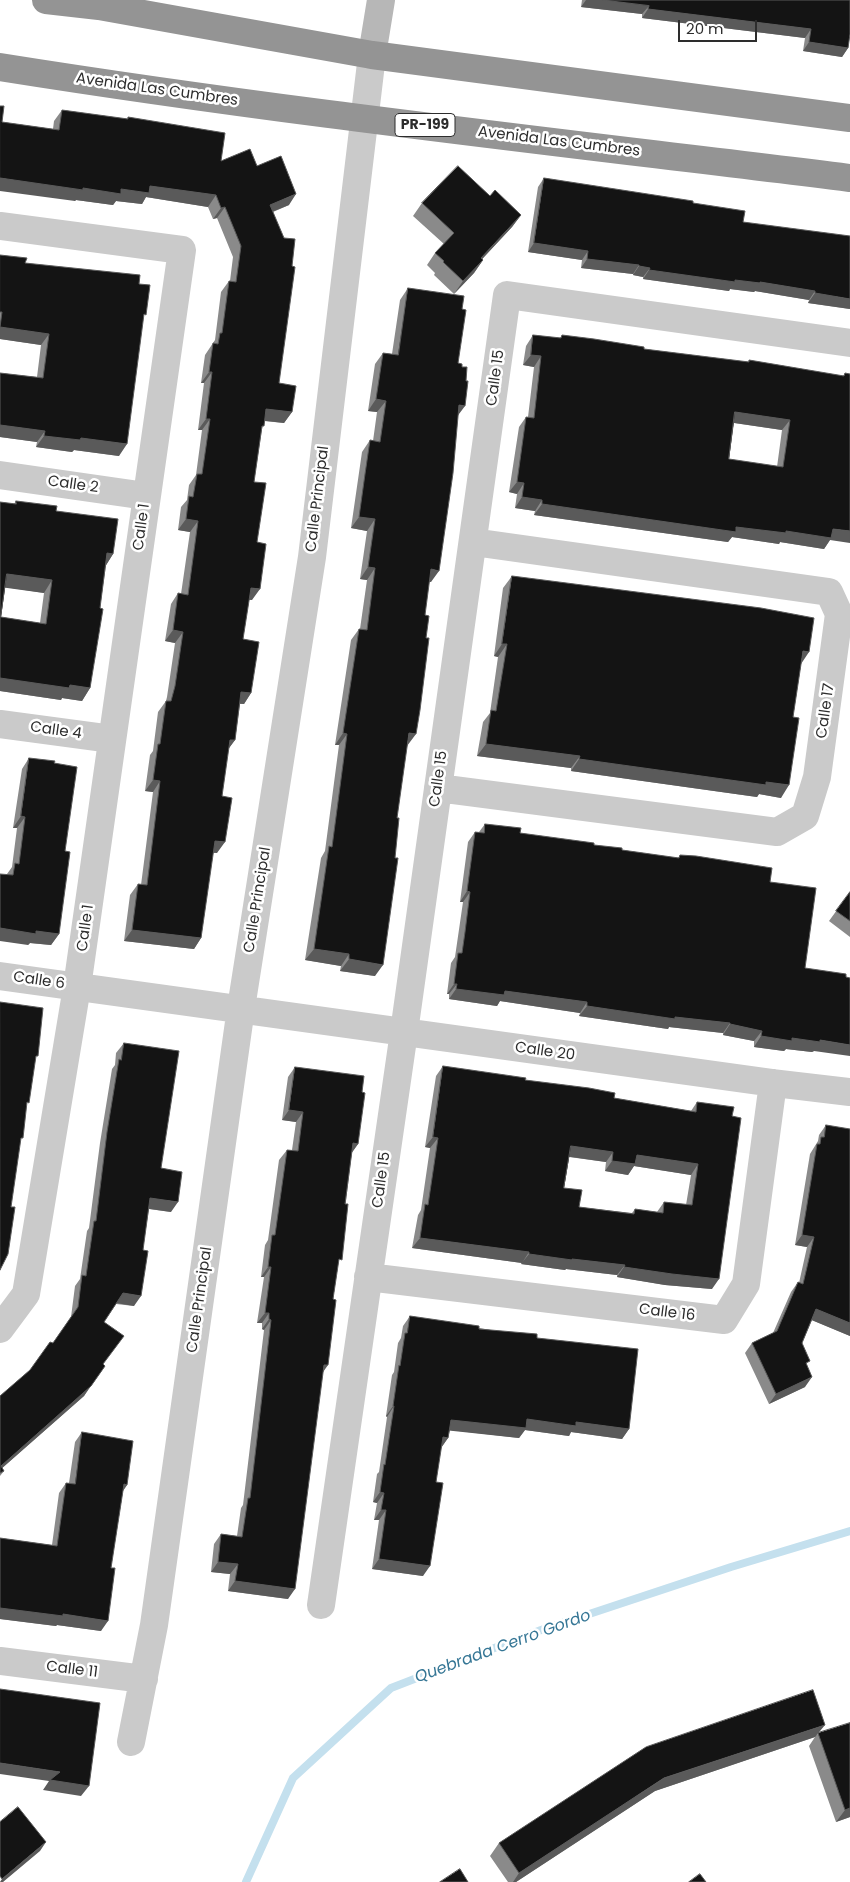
<!DOCTYPE html>
<style>
body{margin:0}
#map{position:relative;width:850px;height:1882px;overflow:hidden;background:#fff;font-family:Poppins,sans-serif}
canvas{display:block}
.scale{position:absolute;left:678px;top:20px;width:79px;height:22px;box-sizing:border-box;border:2px solid #2d2d2d;border-top:0;padding-left:6px;font-size:15px;line-height:18px;white-space:nowrap;color:#2d2d2d;-webkit-text-stroke:4px #fff;paint-order:stroke}
</style>
<div id="map">
<canvas width="850" height="1882"></canvas>
<div class="scale">20 m</div>
</div>
<script>
const c = document.querySelector('canvas').getContext('2d');
c.lineJoin = 'round';
function stroke(path, color, width, dash) { c.strokeStyle = color; c.lineWidth = width; c.lineCap = dash ? 'butt' : 'round'; c.setLineDash(dash || []); c.stroke(path); }
function fillPath(path, color) { c.fillStyle = color; c.fill(path, 'evenodd'); }
function label(font, color, halo, rows, align = 'center') {
  c.font = font + ' Poppins,sans-serif'; c.lineWidth = 5; c.setLineDash([]); c.textBaseline = 'middle'; c.strokeStyle = halo; c.fillStyle = color; for (const [text, x, y, turn = 0] of rows) {
    c.save(); c.translate(x, y); c.rotate((+turn || 0) * Math.PI / 180); c.textAlign = isNaN(turn) ? turn : align; if (halo) c.strokeText(text, 0, 0); c.fillText(text, 0, 0); c.restore();
  }
}
stroke(new Path2D(`
 M246,1882L293,1778L391,1688L541,1630L731,1567L850,1531`), '#c4e0ee', 8);
stroke(new Path2D(`
 M0,226L182,250L77,987L26,1294L0,1329
 M0,475L146,496
 M0,724L112,739
 M438,788L777,832L805,816L817,777L839,614L829,592L473,542
 M0,976L773,1083L850,1092
 M368,1277L724,1320L746,1284L773,1083
 M321,1605L404,1032L507,295L850,343
 M0,1661L144,1679
 M131,1742L154,1625L241,1008L312,557L372,55`), '#cacaca', 28);
stroke(new Path2D(`
 M372,55L381,0`), '#b7b7b7', 28);
stroke(new Path2D(`
 M46,0L99,6L372,55L850,118
 M0,67C282,112 567,143 850,178`), '#949494', 28);
fillPath(new Path2D(`
 M582,0H850L849,40L848,48L842,57L803,51L805,38L642,18V14L581,7Z
 M62,110L127,119L128,117L221,161L257,166L289,205L273,212L292,266L279,383L292,412L284,423L264,421L262,429L254,482L257,542L252,600H249L243,639L251,693L244,704H240L235,740L228,749L222,796L217,853H213L201,938L194,949L124,941L130,895L138,884L141,885L153,792L145,791L150,755L153,751L158,712L166,701L167,697L175,643L165,641L171,604L178,593L181,594L190,532L178,530L181,507L187,500L189,485L196,475L202,430H198L204,383H201L205,355L215,340L221,292L229,281H230L233,257L217,218L213,219L208,207L146,197L142,204L116,201L113,205L76,200L75,201L2,122L53,129L54,121Z
 M544,178L693,203L743,222L850,309L808,303L809,300L755,291L754,292L730,289L729,291L643,279V277L633,275V274L581,268L582,260L528,252L538,187Z
 M490,196L521,215L512,227L482,259L483,260L474,273L454,294L434,275L435,273L427,265L435,253L444,244L413,216L422,203Z
 M0,255L25,263L139,284L143,319L119,456L74,450L72,452L36,447L37,442L0,437V373L37,377L41,345L0,339Z
 M408,288L462,309L458,363V415L431,582H429L375,976L340,971L341,966L305,960L321,858L325,851L339,745H335L351,640L359,629H360L367,580L360,579L367,531L351,528L362,452L370,440L373,441L377,412L368,411L375,364L383,353L392,354L400,300Z
 M533,335L560,338L562,335L644,349L748,362L749,360L843,376L845,373L830,540L824,549L780,542L779,544L732,537L728,542L534,515L535,511L515,508L517,494L509,492L519,427L526,417H528L534,367L523,365L526,346ZM734,423L782,430L777,467L729,459Z
 M16,501L56,511L113,554L106,565L100,608L90,688L82,701L62,698L61,700L0,691V502L14,504ZM5,587L44,593L40,623L1,617Z
 M512,576L801,664L781,798L759,794L757,797L571,771V768L477,756L483,722L490,713L498,657L494,656L503,588Z
 M29,758L54,763L65,851L59,934L51,945L30,943L28,945L7,874L12,867L17,828H13L22,769Z
 M485,824L520,833L622,850L678,858L680,855L770,882L805,968L846,977L814,1051L812,1052L786,1049L784,1051L754,1047V1041L723,1035V1033L669,1027L668,1029L579,1016L580,1013L500,1001L497,1006L449,999V994H447L451,963L455,957L463,902H460L468,842L475,832H479Z
 M850,892V937L829,921Z
 M124,1043L161,1168L171,1212L149,1209L134,1306L116,1304L104,1322L103,1364L84,1396L2,1468L4,1471L0,1476V1396L30,1370L53,1343L71,1317L75,1286L80,1279L87,1231L89,1228L100,1143L112,1069L115,1065L116,1053Z
 M443,1066L525,1080L614,1098L691,1111L697,1102L712,1289L665,1285L617,1277V1275L566,1269L565,1270L521,1264L522,1263L412,1248L418,1215L421,1210L430,1148L425,1147L436,1076ZM569,1157L606,1162L605,1171L628,1175L634,1166L691,1175L686,1205L664,1202L657,1212L635,1209L632,1213L579,1207L564,1188Z
 M295,1067L362,1092L358,1144L352,1152L338,1266L333,1299L323,1372L288,1599L228,1591L230,1574L211,1572L214,1544L221,1534L237,1536L241,1508L243,1505L264,1330L262,1329V1323H257L264,1277H261L265,1245L268,1240L279,1160L287,1150H292L296,1122L282,1120L288,1077Z
 M826,1125L850,1336L812,1320L802,1343L807,1365L805,1387L769,1404L745,1353L752,1343L773,1333L791,1292L798,1282L799,1283L807,1247L795,1245L810,1154L818,1141L819,1135Z
 M410,1316L537,1338L629,1429L622,1439L571,1432L569,1436L525,1430L519,1438L450,1430L448,1438L441,1448L436,1482L423,1576L372,1569L379,1520H374L377,1503L373,1502L377,1474L379,1472L387,1417L386,1416L392,1375L394,1372L398,1343L401,1338L403,1326Z
 M82,1432L127,1485L123,1491L101,1631L57,1625L56,1626L0,1619V1538L52,1545L59,1493L66,1483H69L75,1442Z
 M850,1723V1817L836,1822L809,1746L815,1737L655,1791L516,1882H508L490,1856L499,1843Z`), '#8a8a8a');
fillPath(new Path2D(`
 M586,0H603L649,6L642,14L581,7Z
 M648,9L811,29L805,38L642,18Z
 M809,42L848,48L842,57L803,51Z
 M0,178L83,188L121,189L150,186L216,195L208,207L146,197L142,204L116,201L113,205L76,200L75,201L0,191Z
 M296,194L289,205L262,216L270,205Z
 M225,207L217,218L213,219L221,208Z
 M521,215L512,227L472,270L481,258Z
 M534,243L588,251L582,260L528,252Z
 M587,259L639,265L633,274L581,268Z
 M483,260L474,273L454,294L463,281Z
 M639,266L650,268L643,277L633,275Z
 M649,270L760,282L815,291L809,300L755,291L754,292L730,289L729,291L643,279Z
 M815,293L850,299V309L808,303Z
 M0,327L49,334L41,345L0,339Z
 M531,355L541,356L534,367L523,365Z
 M209,372H212L204,383H201Z
 M376,399L386,401L377,412L368,411Z
 M459,405L465,406L456,418Z
 M266,409L292,412L284,423L258,420Z
 M735,412L790,420L782,430L728,422Z
 M206,419H210L202,430H198Z
 M0,425L45,431L37,442L0,437Z
 M44,436L81,438L127,444L119,456L74,450L72,452L36,447Z
 M517,482L524,483L517,494L509,492Z
 M522,497L542,500L535,511L515,508Z
 M542,504L736,527L786,531L833,529L850,531V543L830,540L824,549L780,542L779,544L732,537L728,542L534,515Z
 M359,517L375,519L367,531L351,528Z
 M186,519L198,521L190,532L178,530Z
 M107,553L113,554L105,567Z
 M368,567L375,568L367,580L360,579Z
 M431,569L439,571L431,582L423,581Z
 M7,574L52,580L44,593L0,587Z
 M251,588L260,589L252,600L243,599Z
 M173,630L183,632L175,643L165,641Z
 M502,644H507L498,657L494,656Z
 M803,651L809,652L801,664Z
 M0,678L70,685L90,688L82,701L62,698L61,700L0,691Z
 M241,692L251,693L244,704L234,703Z
 M343,733L347,734L339,745H335Z
 M409,733L416,734L407,746Z
 M230,740H235L227,751Z
 M486,744L580,756L571,768L477,756Z
 M579,759L766,782L789,785L781,798L759,794L757,797L571,771Z
 M153,780L160,781L153,792L145,791Z
 M21,816L25,817L17,828H13Z
 M215,841L225,842L217,853L207,852Z
 M467,891L470,892L463,902H460Z
 M0,928L36,931L59,934L51,945L30,943L28,945L0,941Z
 M132,930L201,938L194,949L124,941Z
 M314,949L349,954L341,966L305,960Z
 M349,959L383,965L375,976L340,971Z
 M454,984H457L449,994H447Z
 M456,989L505,991L587,1002L580,1013L500,1001L497,1006L449,999Z
 M587,1006L675,1017L730,1023L723,1033L669,1027L668,1029L579,1016Z
 M730,1024L762,1031L754,1041L723,1035Z
 M761,1036L820,1040L850,1045V1056L814,1051L812,1052L786,1049L784,1051L754,1047Z
 M289,1110L303,1112L296,1122L282,1120Z
 M433,1137L438,1138L430,1148L425,1147Z
 M353,1143L358,1144L351,1154Z
 M571,1146L613,1152L606,1162L564,1156Z
 M637,1155L698,1164L691,1175L634,1166L628,1175L605,1171L612,1161Z
 M150,1198L178,1202L171,1212L143,1208Z
 M802,1235L814,1237L807,1247L795,1245Z
 M420,1238L529,1252L522,1263L412,1248Z
 M529,1254L572,1259L625,1265L617,1275L566,1269L565,1270L521,1264Z
 M268,1267H271L264,1277H261Z
 M624,1267L719,1279L712,1289L665,1285L617,1277Z
 M123,1293L141,1296L134,1306L116,1303Z
 M816,1309L850,1323V1336L809,1319Z
 M265,1313H269L262,1323H257Z
 M269,1319L271,1320L264,1330L262,1329Z
 M324,1365H328L321,1375Z
 M105,1366L84,1396L0,1470V1467Z
 M812,1377L805,1387L769,1404L776,1394Z
 M393,1406H394L387,1417L386,1416Z
 M527,1419L576,1422L629,1429L622,1439L571,1432L569,1436L525,1430L519,1438L444,1430L451,1420Z
 M443,1437L448,1438L441,1448H436Z
 M124,1484L127,1485L120,1495Z
 M380,1492L384,1493L377,1503L373,1502Z
 M381,1510H386L379,1520H374Z
 M379,1559L430,1566L423,1576L372,1569Z
 M218,1562L238,1564L230,1574L211,1572Z
 M235,1581L295,1589L288,1599L228,1591Z
 M0,1608L63,1614L108,1621L101,1631L57,1625L56,1626L0,1619Z
 M825,1725L815,1737L655,1791L516,1882H513L519,1873L664,1778Z
 M0,1763L60,1772L89,1786L81,1796L43,1790L49,1781L0,1774Z
 M850,1808V1817L836,1822L845,1810Z
 M46,1842L40,1851L3,1882H0L2,1879Z`), '#5a5a5a');
const building = new Path2D(`
 M603,0H850V34L848,48L809,42L811,29L648,9L649,6Z
 M0,106H4L2,122L59,130L62,110L128,119V117L225,133L221,161L250,149L257,166L281,156L296,194L270,205L284,238L295,239L292,266L295,267L279,383L296,386L292,412L266,409L264,426H262L254,482L266,483L257,542L266,544L260,589L251,588L243,639L259,642L251,693L241,692L235,740H230L222,796L232,798L225,842L215,841L201,938L132,930L138,884L147,885L160,781L153,780L158,744H160L166,701H171L175,686L183,632L173,630L178,593L188,595L198,521L186,519L189,496L193,497L197,474H202L210,419H206L212,372H209L213,343L218,344L220,333H222L229,281L236,282L241,246L225,207L221,208L216,195L150,186L149,193L121,189V194L83,188V190L0,178Z
 M458,166L490,196L495,190L521,215L481,258L483,260L463,281L443,262L444,261L435,253L454,233L422,203Z
 M544,178L693,201V203L745,211L743,222L850,236V299L815,293V291L760,282V283L735,280V282L649,270L650,268L639,266V265L587,259L588,251L534,243Z
 M0,255L27,258L25,263L140,275L139,284L150,285L146,315L144,314L127,444L81,438L80,440L44,436L45,431L0,425V373L43,378L49,334L0,327L2,312H0Z
 M408,288L464,296L462,309L466,310L458,363L462,364V367H467L466,381H468L465,406L459,405L453,473L439,571L431,569L425,615L429,616L426,638H429L420,710L416,734L409,733L397,818H399L395,858H398L383,965L349,959V954L314,949L329,846L332,847L347,734L343,733L359,629L367,630L375,568L368,567L375,519L359,517L365,474L370,440L380,442L386,401L376,399L383,353L398,355Z
 M533,335L561,338L562,335L594,339L644,347V349L749,362V360L844,376L845,373L850,374V531L833,529L831,538L786,531V533L736,527V532L542,504V500L522,497L524,483L517,482L526,417L534,418L541,356L531,355ZM735,412L790,420L783,467L729,459Z
 M16,501L57,506L56,511L118,519L113,554L107,553L100,608L103,609L90,688L70,685L69,688L0,678V502L16,504ZM7,574L52,580L46,624L1,617Z
 M512,576L761,608L814,618L809,652L803,651L793,717L799,718L789,785L766,782V785L579,759L580,756L486,744L491,710L496,711L507,644H502Z
 M29,758L55,761L54,763L77,767L65,851L70,852L59,934L36,931V934L0,928V874L13,875L15,863L19,864L25,817L21,816Z
 M485,824L521,828L520,833L594,843V845L622,848V850L679,858L680,855L696,856L772,868L770,882L816,888L805,968L846,974V977L850,978V1045L820,1040V1042L792,1038V1041L761,1036L762,1031L730,1024V1023L675,1017V1019L587,1006V1002L505,991L504,995L456,989L457,984H454L458,953H462L465,932L470,892L467,891L475,832L484,833Z
 M850,892V921L836,911Z
 M0,1002L43,1008L38,1056H36L29,1103L27,1102L23,1138H21L19,1152L11,1207H15L8,1254L0,1270Z
 M124,1043L179,1051L161,1168L182,1172L178,1202L150,1198L143,1250L148,1251L141,1296L123,1293L104,1322L124,1336L103,1364L105,1366L91,1386L1,1466L4,1471L0,1473V1396L30,1370L50,1342L53,1343L78,1307L82,1275L86,1276L94,1221H96L107,1132L119,1059L121,1060Z
 M443,1066L526,1078L525,1080L589,1088L615,1093L614,1098L696,1112L697,1102L734,1107L732,1116L741,1118L719,1279L672,1274L624,1267L625,1265L572,1259V1260L529,1254V1252L420,1238L425,1204L428,1205L438,1138L433,1137ZM571,1146L613,1152L612,1161L635,1164L637,1155L698,1164L692,1205L664,1202L663,1213L635,1209L634,1214L579,1207L582,1190L564,1188Z
 M295,1067L364,1076L362,1092L365,1093L358,1144L353,1143L345,1204H348L342,1260L339,1259L333,1299L336,1300L328,1365H324L295,1589L235,1581L238,1564L218,1562L221,1534L242,1537L248,1498H250L271,1320L269,1319V1313H265L271,1267H268L272,1235H275L287,1150L298,1151L303,1112L289,1110Z
 M826,1125L850,1129V1323L816,1309L802,1343L810,1361L806,1363L812,1377L776,1394L752,1343L777,1331L798,1282L803,1284L814,1237L802,1235L817,1144H820L821,1137H824Z
 M410,1316L479,1326V1329L537,1334V1338L638,1349L629,1429L576,1422V1426L527,1419L526,1428L451,1420L448,1438L443,1437L436,1482L443,1483L430,1566L379,1559L386,1510H381L384,1493L380,1492L384,1464L385,1465L394,1406H393L399,1365L400,1366L405,1333H407Z
 M82,1432L133,1441L127,1485L124,1484L111,1568H115L108,1621L63,1614V1616L0,1608V1538L57,1546L66,1483L75,1484Z
 M0,1689L100,1703L89,1786L50,1780L60,1772L0,1763Z
 M813,1690L825,1725L664,1778L519,1873L499,1843L646,1747Z
 M850,1723V1808L845,1810L818,1733Z
 M18,1807L46,1842L2,1879L0,1876V1822Z
 M460,1869L468,1882H440Z
 M700,1874L706,1882H689Z`);
fillPath(building, '#141414');
stroke(building, '#5a5a5a', 1);
for (const [x, y, w] of [
 [425,125,60]
]) { const box = new Path2D(); box.roundRect(x - w / 2, y - 11.5, w, 23, 4); c.fillStyle = '#fff'; c.fill(box); stroke(box, '#2d2d2d', 1); }
label('bold 14px', '#2d2d2d', null, [
 ["PR-199",425,125]
]);
label('15px', '#2d2d2d', '#fff', [
 ["Avenida Las Cumbres",157,90,8],
 ["Avenida Las Cumbres",559,142,7],
 ["Calle 15",496,378,-82],
 ["Calle 2",73,485,8],
 ["Calle Principal",318,499,-83],
 ["Calle 1",142,527,-82],
 ["Calle 17",826,711,-82],
 ["Calle 4",56,731,8],
 ["Calle 15",439,779,-82],
 ["Calle Principal",258,900,-81],
 ["Calle 1",86,928,-82],
 ["Calle 6",39,981,8],
 ["Calle 20",545,1052,8],
 ["Calle 15",382,1180,-82],
 ["Calle Principal",200,1300,-82],
 ["Calle 16",667,1313,7],
 ["Calle 11",72,1670,7]
]);
label('italic 16px', '#357695', '#fff', [
 ["Quebrada Cerro Gordo",503,1647,-20]
]);
</script>
